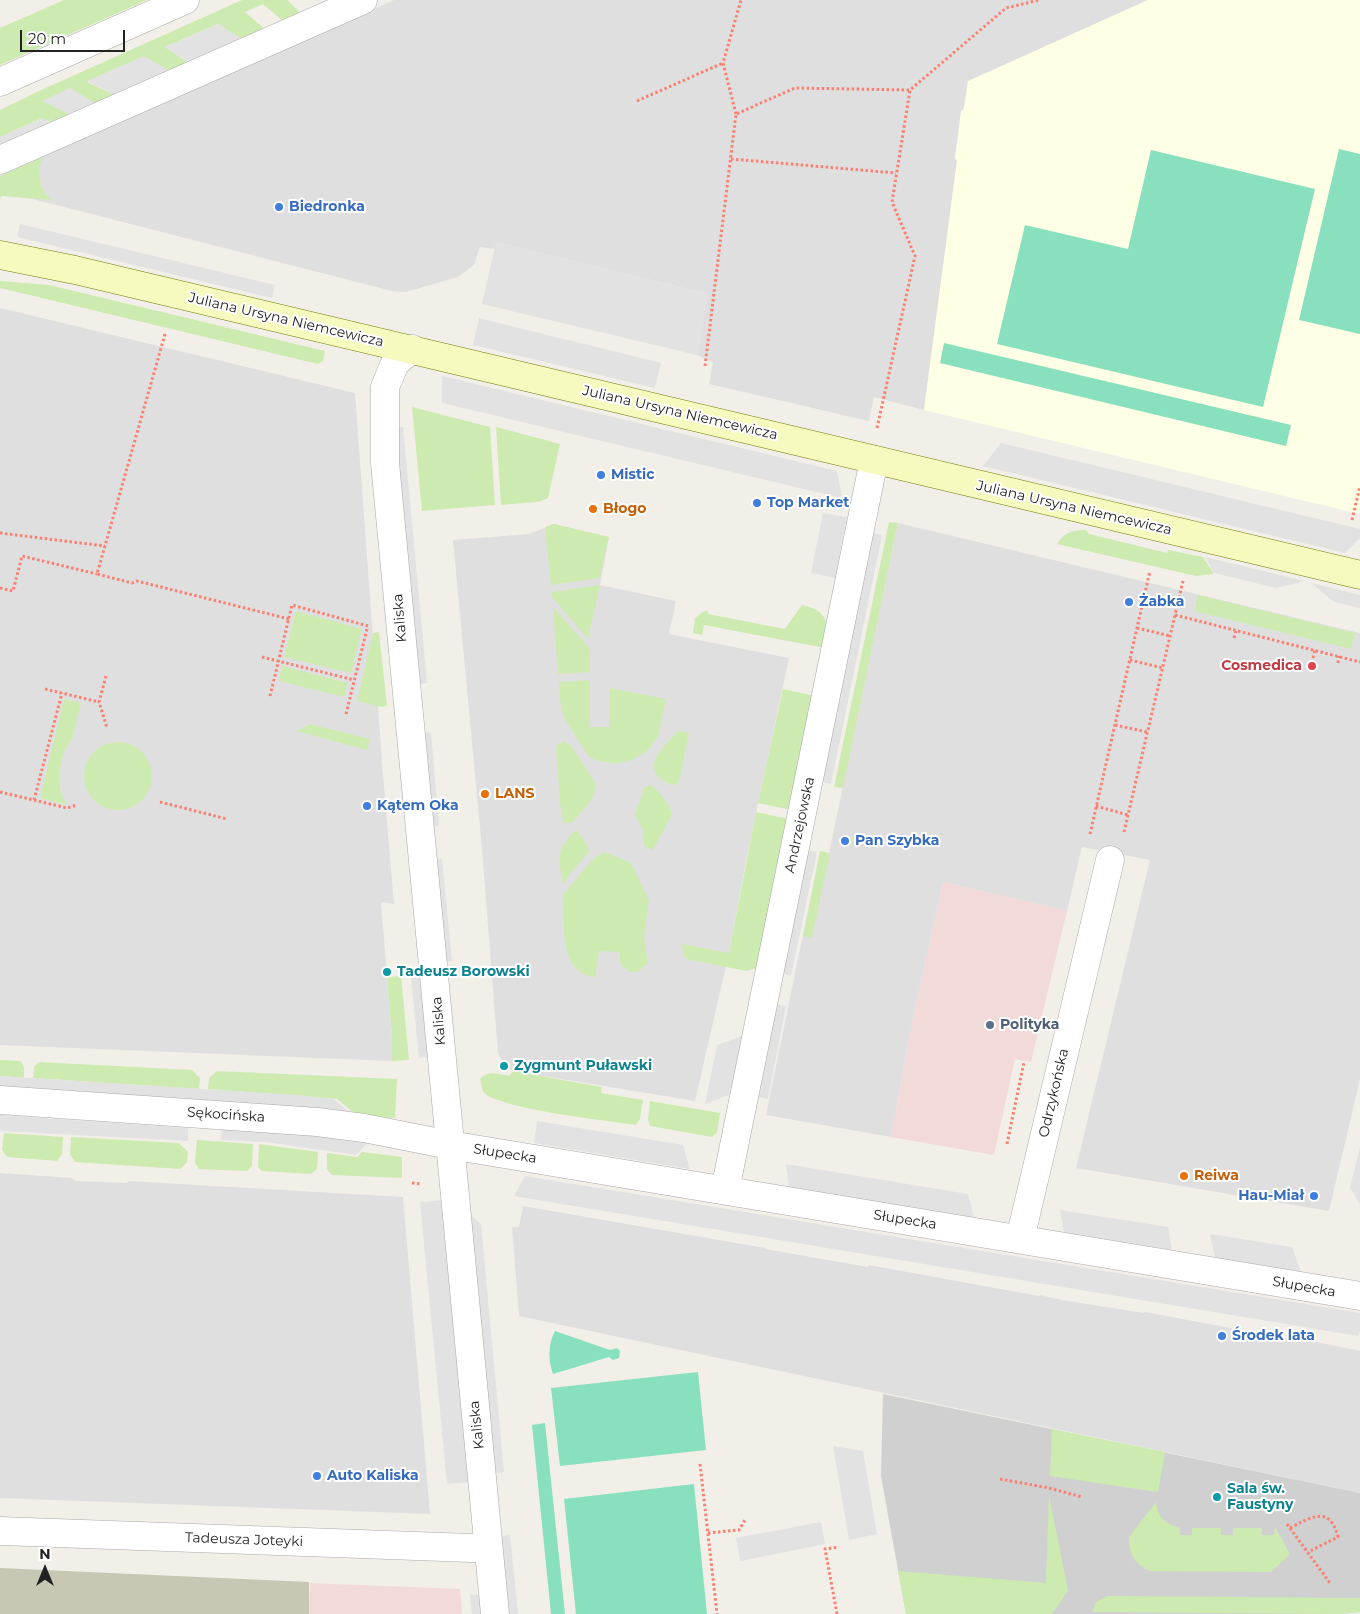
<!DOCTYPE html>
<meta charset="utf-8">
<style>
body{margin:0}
#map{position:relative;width:1360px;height:1614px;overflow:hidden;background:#f2efe9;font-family:Montserrat,sans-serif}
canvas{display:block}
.north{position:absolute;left:20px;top:1544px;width:50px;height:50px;-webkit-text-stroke:4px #fff;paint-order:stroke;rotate:0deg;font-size:14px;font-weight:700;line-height:20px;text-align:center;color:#222}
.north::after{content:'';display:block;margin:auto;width:18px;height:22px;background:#222;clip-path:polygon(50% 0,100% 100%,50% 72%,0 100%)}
.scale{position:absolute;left:20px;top:30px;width:105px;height:22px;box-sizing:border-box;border:2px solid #222;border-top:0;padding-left:6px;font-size:15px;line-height:18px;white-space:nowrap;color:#222;-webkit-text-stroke:4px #fff;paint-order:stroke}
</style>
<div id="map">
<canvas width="1360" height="1614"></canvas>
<div class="north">N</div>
<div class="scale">20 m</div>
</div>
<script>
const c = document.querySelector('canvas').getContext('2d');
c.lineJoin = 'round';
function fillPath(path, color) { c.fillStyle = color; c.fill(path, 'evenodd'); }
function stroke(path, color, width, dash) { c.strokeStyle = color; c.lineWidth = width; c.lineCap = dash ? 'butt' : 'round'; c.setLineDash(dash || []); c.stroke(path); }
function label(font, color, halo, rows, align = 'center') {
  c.font = font + ' Montserrat,sans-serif'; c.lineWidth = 4; c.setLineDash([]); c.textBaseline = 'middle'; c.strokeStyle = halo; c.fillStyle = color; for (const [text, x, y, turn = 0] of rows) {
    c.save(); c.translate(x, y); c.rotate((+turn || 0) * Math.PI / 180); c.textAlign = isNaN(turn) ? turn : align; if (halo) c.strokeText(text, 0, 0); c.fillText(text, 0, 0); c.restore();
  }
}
fillPath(new Path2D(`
 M394,0H1148L968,82L955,158L957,161L924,410L874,397L869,421L709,384L713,362L697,355L708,294L496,242L495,249L480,247L474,265L458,277L406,292L392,291L21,196L42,156Z
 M0,308L355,393L383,775L394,904L381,902L392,1038V1061L0,1045Z
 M898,523L1360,633V1079L1329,1211L1076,1168L1150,860L1082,847L1067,911L943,882L911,1028L891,1137L766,1115L807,915H816Z
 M554,524L609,537L600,585L676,601L669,634L789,658L747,856L729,953L695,1101L513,1071L505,1067L498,1053L482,849L453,540L529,534Z
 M0,1173L72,1178L76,1181L127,1183L128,1181L403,1197L430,1514L0,1498Z
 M523,1206L765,1248V1249L868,1267L869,1265L1039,1296L1040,1295L1062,1300L1144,1313L1145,1312L1246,1331L1287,1338L1288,1336L1360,1351V1493L519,1316L512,1227H519Z`), '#e0dfdf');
fillPath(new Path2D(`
 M943,882L1067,911L1031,1062L1015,1059L994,1155L891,1137L911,1028Z
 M310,1583L460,1589L462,1614H309Z`), '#f2dad9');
fillPath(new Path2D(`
 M1148,0H1360V514L924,410L957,161L955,158L961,111L964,109L968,81Z`), '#ffffe5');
fillPath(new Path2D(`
 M883,1394L1360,1493V1612L1341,1614H906L881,1476Z`), '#d0d0d0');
fillPath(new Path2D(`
 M0,1568L309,1582V1614H0Z`), '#c7c7b4');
fillPath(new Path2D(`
 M64,0H147L0,65V28Z
 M242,0H287L302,14L284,22L263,4L245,12L266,30L243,40L218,24L165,47L190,64L171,72L87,82L117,96L54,124L42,118L0,137V110L39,91Z
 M43,157C36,172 39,188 51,200L1,196L0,200V176Z
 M0,281L49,285L325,351L323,361L318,364L0,288Z
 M412,407L490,427L495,505L422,511Z
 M496,427L560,444L548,498L538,502L501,505Z
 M889,522L898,523L843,788L834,787Z
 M554,524L609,537L600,578L551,585L545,527Z
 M1086,530L1089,534L1167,553L1168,550L1203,557L1214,574L1196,576L1057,544C1064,532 1074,530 1086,530Z
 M600,585L588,639L552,597V592Z
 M1198,595L1355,633L1351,649L1194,611Z
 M802,605C829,611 829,623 825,648L704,625L702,635L693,633L695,618L704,611H708V614L785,629Z
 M553,607L590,649V672L558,674Z
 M296,611L362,629L351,673L284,657Z
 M379,632L387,706L381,707L357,701L373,633Z
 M282,666L348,683L344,697L279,681Z
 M590,680V727H609V688L666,699L658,736L649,749L632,760L616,763L603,762L591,758L587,754L565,719L561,709L559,682Z
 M783,689L815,696L791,810L758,803Z
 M64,699L81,703L72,739L64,752L59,771L60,788L66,805L40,798Z
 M310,724L370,739L367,750L296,731Z
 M678,731L689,733L679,782L675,785C663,783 655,777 653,765L659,752Z
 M564,741L572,747L596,784L593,798L572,823H564L561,813L556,749L557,745Z
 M84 776a34 34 0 1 1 68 0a34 34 0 1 1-68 0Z
 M649,785C657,787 670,805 672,814L653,850L644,846L643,830L635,815L644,788Z
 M756,812L789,819L761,962L756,968L746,971L686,959L684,956L682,944L729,953Z
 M576,830L586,842L589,851L562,884C560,856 554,851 576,830Z
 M820,851L830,853L812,938L803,936Z
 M605,852L631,863L649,900L644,938L648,963L637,972H629L621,965L619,952L599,951L595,977C558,973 565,924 563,895L595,857Z
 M401,976L409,1060L392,1061V1037L387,977Z
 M0,1060L21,1061L24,1067V1078L0,1076Z
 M39,1062L192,1070L200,1078L199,1089L33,1078L34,1067Z
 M217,1071L397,1079L395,1118L358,1116L337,1099L208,1089L209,1078Z
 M513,1071L602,1087L601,1093L643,1100L640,1119L636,1125C605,1120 502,1110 483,1092L480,1079C488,1070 498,1074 509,1076Z
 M650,1101L720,1113L717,1133L712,1137L650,1126L648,1120Z
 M4,1133L63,1137L62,1154L57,1161L7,1157L2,1150Z
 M71,1137L179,1143L188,1152L187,1162L180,1169L75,1162L70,1154Z
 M197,1140L253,1144L252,1166L247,1171L199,1169L195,1163Z
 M259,1144L318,1152L317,1169L311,1174L262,1171L258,1167Z
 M362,1152L402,1157V1178L332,1175L327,1169V1153L357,1157Z
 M1052,1429L1165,1452L1158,1492L1050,1476Z
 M1049,1495L1068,1591L1052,1614H906L898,1571L1046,1583Z
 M1156,1502C1158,1518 1166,1524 1180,1528V1535H1192V1528H1221V1535H1233V1528H1262V1535H1274L1275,1527L1290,1554L1271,1572L1150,1571C1135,1565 1128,1553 1129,1537Z
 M1107,1596L1360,1598V1612L1341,1614L1092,1612L1096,1602Z`), '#cdebb0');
fillPath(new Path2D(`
 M1339,149L1360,154V334L1299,320Z
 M1151,150L1315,189L1263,407L997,344L1025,225L1128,249Z
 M944,343L1291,425L1286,446L940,363Z
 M555,1331L610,1350L617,1348L620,1351L619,1358L613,1360L609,1357L553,1374C548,1360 548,1344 555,1331Z
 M698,1372L706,1450L560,1466L551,1388Z
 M545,1423L565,1614H551L532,1425Z
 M694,1484L707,1614H576L564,1499Z`), '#88e0be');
fillPath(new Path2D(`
 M218,24L243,40L190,64L165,47Z
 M144,56L171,72L117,96L87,81Z
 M70,88L98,105L73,116L42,101Z
 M42,118L54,124L0,148V137Z
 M20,224L275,285L272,298L17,237Z
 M496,242L708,294L697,355L482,304Z
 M479,318L661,363L655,388L473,345Z
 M442,376L837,471L842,498L442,403Z
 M403,427L427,683L416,684L392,428Z
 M1001,443L1360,529V538L1345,553L983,466Z
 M823,513L847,517L835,578L811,573Z
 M869,533L882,535L831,784L818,781Z
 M1205,557L1305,581L1276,588L1214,573Z
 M1311,583L1360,595V608L1334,602Z
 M431,732L439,826L430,827L421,733Z
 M804,849L817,852L791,976L779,973Z
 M442,859L452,961L443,962L433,860Z
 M422,976L430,1057L419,1058L411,978Z
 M773,1004L786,1006L768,1099L755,1096Z
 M745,1035L734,1093L705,1104L717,1045Z
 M0,1076L297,1095L334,1099L353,1115L0,1089Z
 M0,1115L188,1128V1141L0,1131Z
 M537,1121L683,1145L690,1169L534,1143Z
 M222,1126L370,1140L356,1155L266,1142L221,1140Z
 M1360,1147V1205L1350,1187Z
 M786,1164L968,1194L974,1218L789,1187Z
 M525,1176L1360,1313V1331L1358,1336L514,1196Z
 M445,1200L471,1482L447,1484L420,1202Z
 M1060,1210L1168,1227L1172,1250L1064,1232Z
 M470,1214L481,1224L504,1472L495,1473Z
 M1210,1234L1292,1247L1301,1272L1215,1258Z
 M833,1446L863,1451L877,1534L849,1540Z
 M821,1522L825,1544L740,1561L736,1538Z
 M510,1535L518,1614H507L500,1536Z
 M481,1594L483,1614H472L470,1595Z`), '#e2e2e2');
const street = new Path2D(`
 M0,82L185,0
 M0,160L363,0
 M412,349L395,363L385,387V463L495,1614
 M0,1100L317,1122L364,1128L450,1145L1360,1296
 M725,1190L874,460
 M1020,1239L1110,860
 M0,1531L471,1548L488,1547`);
const secondary = new Path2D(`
 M0,255L75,270L1360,575`);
stroke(street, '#a9a9a9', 29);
stroke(secondary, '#707d05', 29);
stroke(new Path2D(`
 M637,101L723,63
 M736,114L723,63L741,0
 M731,159L896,173
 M165,334L97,574L132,583L137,581L289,619
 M705,366L736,114L795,88L910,90
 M877,428L915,256L892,202L910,90L1006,8L1039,0
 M1352,520L1360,486
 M0,533L105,546
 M1183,581L1175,615L1360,662
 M0,588L13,591L22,556L97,574
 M1137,628L1170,636
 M1234,638L1236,631
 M262,657L354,680
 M1313,658L1315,650
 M1130,660L1163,668
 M1338,663L1339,656
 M106,676L99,702L107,728
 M45,689L99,702
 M270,696L292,605L368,626
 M346,714L367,629
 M1115,725L1147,732
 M0,792L67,808L77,805
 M34,800L62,693
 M160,802L227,819
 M1096,806L1128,815
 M1124,832L1175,615
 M1090,834L1150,571
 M1007,1144L1024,1062
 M412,1183L421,1184
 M700,1464L717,1614
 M1000,1479L1049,1488L1082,1497
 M1287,1524L1330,1583
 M1290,1528C1311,1517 1330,1505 1338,1537L1308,1552
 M708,1533L739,1530L746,1518
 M837,1614L825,1549L839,1547`), '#fa8072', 3, [2.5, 2.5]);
stroke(street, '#fff', 28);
stroke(secondary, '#f7fabf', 28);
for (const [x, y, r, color] of [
 [279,207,5,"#3f7fe0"],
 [601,475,5,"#3f7fe0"],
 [757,503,5,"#3f7fe0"],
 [593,509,5,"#e8710a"],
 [1129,602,5,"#3f7fe0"],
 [1312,666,5,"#e0444e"],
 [485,794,5,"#e8710a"],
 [367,806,5,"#3f7fe0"],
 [845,841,5,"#3f7fe0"],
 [387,972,5,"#0f9aa8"],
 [990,1025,5,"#5c6f8a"],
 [504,1066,5,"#0f9aa8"],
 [1184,1176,5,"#e8710a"],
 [1314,1196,5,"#3f7fe0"],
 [1222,1336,5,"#3f7fe0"],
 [317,1476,5,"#3f7fe0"],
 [1217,1497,5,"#0f9aa8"]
]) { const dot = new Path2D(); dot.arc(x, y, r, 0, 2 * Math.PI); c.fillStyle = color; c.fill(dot); stroke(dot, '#fff', 2); }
label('bold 14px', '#366cbe', '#fff', [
 ["Biedronka",289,207],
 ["Mistic",611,475],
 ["Top Market",767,503],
 ["Żabka",1139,602],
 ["Kątem Oka",377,806],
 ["Pan Szybka",855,841],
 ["Hau-Miał",1304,1196,"right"],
 ["Środek lata",1232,1336],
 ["Auto Kaliska",327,1476]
], 'left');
label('14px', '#222', '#fff', [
 ["Juliana Ursyna Niemcewicza",286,320,13],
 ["Juliana Ursyna Niemcewicza",680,413,13],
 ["Juliana Ursyna Niemcewicza",1074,508,13],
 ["Kaliska",400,618,-95],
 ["Andrzejowska",800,825,-78],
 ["Kaliska",439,1021,-95],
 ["Odrzykońska",1054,1093,-77],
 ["Sękocińska",226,1115,4],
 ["Słupecka",505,1154,9],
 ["Słupecka",905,1220,9],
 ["Słupecka",1304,1287,10],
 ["Kaliska",477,1425,-96],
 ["Tadeusza Joteyki",244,1540,2]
]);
label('bold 14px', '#c56008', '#fff', [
 ["Błogo",603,509],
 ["LANS",495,794],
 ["Reiwa",1194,1176]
], 'left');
label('bold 14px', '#be3a42', '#fff', [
 ["Cosmedica",1302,666]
], 'right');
label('bold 14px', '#0d838f', '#fff', [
 ["Tadeusz Borowski",397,972],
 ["Zygmunt Puławski",514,1066],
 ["Sala św.",1227,1489],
 ["Faustyny",1227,1505]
], 'left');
label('bold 14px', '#4e5e75', '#fff', [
 ["Polityka",1000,1025]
], 'left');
</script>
